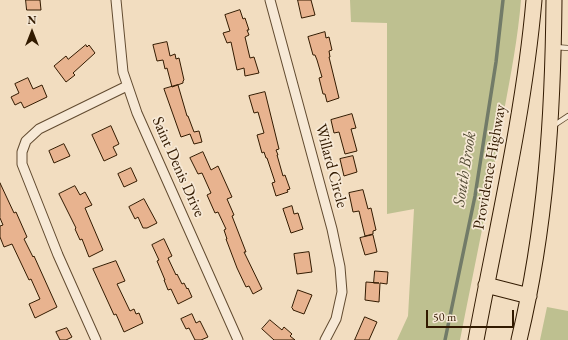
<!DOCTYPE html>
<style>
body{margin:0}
#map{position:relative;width:568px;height:340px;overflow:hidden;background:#f2ddc0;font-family:"EB Garamond",serif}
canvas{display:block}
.north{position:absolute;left:12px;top:12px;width:40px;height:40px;-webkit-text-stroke:3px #f7e9d6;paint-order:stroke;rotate:0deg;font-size:11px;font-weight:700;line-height:16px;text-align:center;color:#321a00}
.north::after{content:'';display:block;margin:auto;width:14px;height:18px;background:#321a00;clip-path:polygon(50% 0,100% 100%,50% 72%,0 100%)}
.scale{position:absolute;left:426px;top:310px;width:88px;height:18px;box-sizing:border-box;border:2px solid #321a00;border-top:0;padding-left:5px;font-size:12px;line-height:14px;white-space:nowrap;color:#321a00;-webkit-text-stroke:3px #f7e9d6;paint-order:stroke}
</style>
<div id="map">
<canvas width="568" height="340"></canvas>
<div class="north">N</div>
<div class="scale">50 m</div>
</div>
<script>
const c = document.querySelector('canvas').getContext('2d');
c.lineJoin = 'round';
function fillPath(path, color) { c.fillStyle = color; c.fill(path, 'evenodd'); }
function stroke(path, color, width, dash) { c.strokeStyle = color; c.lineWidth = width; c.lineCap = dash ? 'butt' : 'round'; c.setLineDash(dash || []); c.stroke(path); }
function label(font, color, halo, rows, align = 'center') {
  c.font = font + ' "EB Garamond",serif'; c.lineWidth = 3.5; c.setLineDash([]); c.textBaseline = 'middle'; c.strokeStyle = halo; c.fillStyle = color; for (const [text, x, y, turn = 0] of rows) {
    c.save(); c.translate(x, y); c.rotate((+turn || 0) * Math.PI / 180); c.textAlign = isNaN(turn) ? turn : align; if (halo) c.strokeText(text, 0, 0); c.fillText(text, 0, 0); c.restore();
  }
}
fillPath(new Path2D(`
 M350,0H521C518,37 511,74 504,111C491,188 475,264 460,340H397L408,316L414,209L387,214V23L351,22Z
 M547,307L568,311V340H540Z`), '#bec090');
stroke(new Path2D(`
 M445,340L475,196L496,62L503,0`), '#727b68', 3.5);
const building = new Path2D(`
 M26,0H40L41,10H27Z
 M298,0H311L315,15L302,18Z
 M240,10L243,19L245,18L249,30H247L249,35L245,37L250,58L254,57L259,73L245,76L244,68L237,70L231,42L227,43L223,33L230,31L225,15Z
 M325,32L326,38L329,37L332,50L329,51L330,57H329L339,98L327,102L325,94H323L319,78L322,77L317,60L315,55H313L308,37Z
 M167,42L170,56L175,54L176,59L179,58L184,80L183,81V83L172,87L167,68L165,69L163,60L157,61L153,45Z
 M86,45L87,47L89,45L95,53L73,73L75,75L66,82L54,66L66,56L68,59Z
 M28,78L33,89L42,85L47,97L24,108L21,102L15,105L11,97L19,93L15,84Z
 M178,85L187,116H188L194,132L199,131L202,142L194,144L190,134L181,137L164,89Z
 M265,92L279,149L276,150L278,155H277L283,176L285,175L290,189L287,190L288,192L276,196L272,183L275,182L267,158H266L264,152L262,153L257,135L264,133L258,112L254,113L249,96Z
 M352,114L356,128L351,129L357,151L345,154L339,132L334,133L331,120Z
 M111,126L119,144L113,147L117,155L104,161L92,135Z
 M64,144L70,156L54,163L49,151Z
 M203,152L211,170L218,166L232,197L227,199L234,215L232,216L246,252H244L262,289L253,294L249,286L246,287L237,268L226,239H227L224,230L226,229L218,212L215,213L207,195L211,193L202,173L198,174L190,158Z
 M353,156L357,172L344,176L340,159Z
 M131,168L137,181L124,187L118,174Z
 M0,183L14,213L16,212L27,237L24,239L33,257L34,256L57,307L35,318L29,304L40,299L31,279L29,280L12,244L4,247L0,237V226L3,225L0,218Z
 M75,186L80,195L85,192L92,205L85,208L103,250L89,257L82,239L80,240L75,229L76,228L59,194Z
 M363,190L368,209L371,208L376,230L373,231V234L365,236L359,211L353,212L349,193Z
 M144,199L157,223L147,228H143L138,217L135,219L129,207Z
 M292,206L294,214L298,213L303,229L291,233L283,209Z
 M373,235L377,252L365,255L360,238Z
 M164,239L172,256L168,258L176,275L177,274L182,284L184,283L187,289L188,288L192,297L178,304L171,289L168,290L164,280H165L157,261L159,260L152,245Z
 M309,252L312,272L297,274L294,254Z
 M116,261L125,281L117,284L130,311L134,309L136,314L139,313L143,323L124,332L116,314L114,315L93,269Z
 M375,271L388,272L387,284L380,283L379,302L365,300L366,282L379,283H374Z
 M298,290L312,295L304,314L293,310V309L292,308Z
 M192,314L196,323L200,321L208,337L201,340H195L189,328L186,329L181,319Z
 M365,317L377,322L369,340H355Z
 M270,320L282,330L284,327L292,334L290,336L295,340H274L262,329Z
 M67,328L72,337L66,340H60L56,332Z`);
fillPath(building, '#e8b38f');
stroke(building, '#321a00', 1);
const lane = new Path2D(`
 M555,47L568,48
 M553,126L568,116`);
const street = new Path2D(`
 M116,0L123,72L137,113L238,340
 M270,0L332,229L340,267L342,292L336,319L325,340
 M96,340L58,255L22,164V152L26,141L39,129L127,86`);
const primary = new Path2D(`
 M486,285L529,296
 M476,340C497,227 524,114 534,0
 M519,340C546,228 553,115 554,0`);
stroke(lane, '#624b30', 6);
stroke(street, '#624b30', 11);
stroke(primary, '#321a00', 17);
stroke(lane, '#f7e9d6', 4.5);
stroke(street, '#f7e9d6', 9);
stroke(primary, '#f2ddc0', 15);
label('16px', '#321a00', '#f7e9d6', [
 ["Willard Circle",331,166,75],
 ["Saint Denis Drive",178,167,66],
 ["Providence Highway",490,167,-80]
]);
label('italic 17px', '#524b34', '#f7e9d6', [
 ["South Brook",465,169,-81]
]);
</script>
